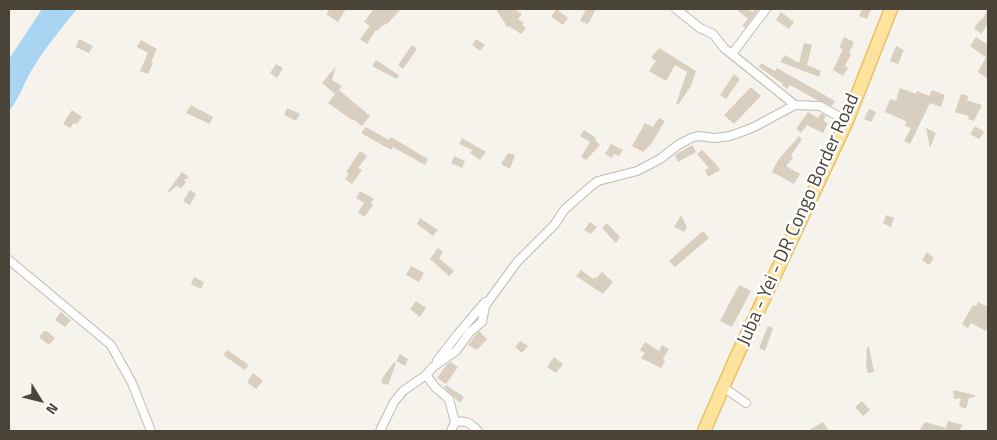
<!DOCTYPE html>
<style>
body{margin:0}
#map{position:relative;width:997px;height:440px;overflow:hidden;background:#f6f3ec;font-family:"Titillium Web",sans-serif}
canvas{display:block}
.frame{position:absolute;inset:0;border:10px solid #4b4439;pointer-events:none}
.north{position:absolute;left:15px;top:375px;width:50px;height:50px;-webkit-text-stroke:4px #fff;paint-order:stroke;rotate:126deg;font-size:14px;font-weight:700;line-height:20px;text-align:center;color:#4b4439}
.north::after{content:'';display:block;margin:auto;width:18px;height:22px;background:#4b4439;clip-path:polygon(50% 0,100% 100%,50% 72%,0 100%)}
</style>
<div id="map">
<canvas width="997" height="440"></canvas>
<div class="frame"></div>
<div class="north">N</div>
</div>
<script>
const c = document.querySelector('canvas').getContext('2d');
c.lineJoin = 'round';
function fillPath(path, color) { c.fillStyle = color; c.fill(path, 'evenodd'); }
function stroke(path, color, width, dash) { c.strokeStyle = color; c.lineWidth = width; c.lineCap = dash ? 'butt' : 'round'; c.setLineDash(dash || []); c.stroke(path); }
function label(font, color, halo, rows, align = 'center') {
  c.font = font + ' "Titillium Web",sans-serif'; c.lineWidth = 5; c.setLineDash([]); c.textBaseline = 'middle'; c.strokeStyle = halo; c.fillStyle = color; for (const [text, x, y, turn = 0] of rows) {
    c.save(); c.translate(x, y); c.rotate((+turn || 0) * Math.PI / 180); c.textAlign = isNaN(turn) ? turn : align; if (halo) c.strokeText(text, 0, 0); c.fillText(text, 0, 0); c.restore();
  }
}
fillPath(new Path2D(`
 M42,9H77C62,28 46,46 33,68C24,82 20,98 9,111V59Z`), '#a9d4f2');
fillPath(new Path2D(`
 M330,9H346L338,22L326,14Z
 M374,9H401L386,25L385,24L377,31L376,30L367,44L360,39L370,26L364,22Z
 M500,9H514L522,14L518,19L524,23L522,25L526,28L521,34L509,26L508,28L497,11Z
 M556,9L568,18L563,25L551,17Z
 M586,9H596L588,24L580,21Z
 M736,9H747L753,12L756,9H759L745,28L742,26L748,19Z
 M862,9H871L867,19L859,16Z
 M988,9V24L981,34L974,28L981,19L982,20Z
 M781,12L794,22L789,29L776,20Z
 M844,37L854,42L849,53L851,54L845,66L848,68L843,76L833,70L843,49L839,48Z
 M976,37L988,45V79L978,72L986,57L970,46Z
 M79,39L93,46L89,53L76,47Z
 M476,39L485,45L480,51L472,45Z
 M141,40L157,49L151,62L153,63L148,74L140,71L148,53L137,47Z
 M804,43L812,45L807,65L821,71L819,77L780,62L785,55L799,63Z
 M412,45L417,49L403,69L398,65Z
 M896,46L904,50L898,64L890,61Z
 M659,48L696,71L691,86L678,105L676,104L687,72L675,65L666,81L649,71L656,61L651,57Z
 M376,60L399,75L397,79L372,66Z
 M761,63L775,71L777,68L835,101L832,106L817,100L790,85L787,89L782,85L783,84L759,67Z
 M276,64L283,68L277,78L270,73Z
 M336,66L332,80L342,86L339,90L370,116L362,126L353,119L352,120L328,103L335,94L322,83Z
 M734,74L740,79L726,99L720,95Z
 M751,87L761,96L734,124L724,115Z
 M900,88L916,94L917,91L929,96L932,90L945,95L941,107L930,103L910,144L904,141L911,128L905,126L906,121L885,112L890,99L896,101Z
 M961,94L968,96L967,100L982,105L974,121L968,119L969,116L955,112Z
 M191,105L213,117L210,124L186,113Z
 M287,108L300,114L296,121L284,115Z
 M869,109L876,112L871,122L864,119Z
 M72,110L82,117L77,124L74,123L70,128L63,124Z
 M808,112L818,118L821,113L826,116L823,121L828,123L823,133L807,125L801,133L796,129Z
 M659,118L665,121L651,144L643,152L632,146L645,123L653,127Z
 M975,126L984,132L979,139L970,134Z
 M366,127L389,140L391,137L428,159L425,165L393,147L391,150L361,133Z
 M926,128L936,133L930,148Z
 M584,130L596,138L595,140L600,145L586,160L581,157L590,142L580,136Z
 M799,136L802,139L791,156L793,158L786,166L800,174L794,184L772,172L778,160Z
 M462,138L486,152L480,160L470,153L472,150L459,144Z
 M611,144L623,150L619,156L614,154L612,158L605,154Z
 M692,145L696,152L678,162L675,155Z
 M702,150L716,164L720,170L708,177L705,170L709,168L697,154Z
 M360,151L367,156L358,168L362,170L352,184L345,179L349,174L346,172Z
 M508,153L515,155L510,169L501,164Z
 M454,156L465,161L462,168L451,163Z
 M182,172L189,177L184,180L186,182L181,189L177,186L168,193L167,192Z
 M190,190L196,194L190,205L183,201Z
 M360,191L374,199L371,203L373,205L364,217L358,212L364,203L356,198Z
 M681,215L687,227L684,232L674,227Z
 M886,215L894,218L891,227L883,223Z
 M420,218L438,230L433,236L417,224Z
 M590,222L597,227L591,234L584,230Z
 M607,223L620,237L616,243L602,228Z
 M703,231L709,238L675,267L669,261Z
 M438,248L443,252L439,258L454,271L449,276L430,259Z
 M927,252L934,258L929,265L922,260Z
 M411,266L424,273L419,282L406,275Z
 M581,270L593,279L595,277L596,278L602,272L613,282L603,294L576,276Z
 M194,277L204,282L201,289L191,284Z
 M739,285L751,291L732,327L720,321Z
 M416,301L426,308L420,317L410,309Z
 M978,302L988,307V326L986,331L971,323L968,328L962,324L973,305L976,306Z
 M61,312L71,320L65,327L55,320Z
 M768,326L773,328L765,351L759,348Z
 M44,331H47L55,338L49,345L39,337Z
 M479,331L487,339L477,350L468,345Z
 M520,341L528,346L522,353L515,347Z
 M645,342L659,351L662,345L669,349L663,359L665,361L661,368L641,358L645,353L640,350Z
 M867,347H869L874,372L868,373L866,365Z
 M227,350L249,365L245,370L223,355Z
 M400,354L408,359L405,366L396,361Z
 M554,357L563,364L556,373L547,367Z
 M394,362L396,363L388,385L381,383L383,377Z
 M451,362L458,367L446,384L437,378L447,364Z
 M253,373L263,381L256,389L247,382Z
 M446,385L464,397L460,403L444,387Z
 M953,390L975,395V397L969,398L966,409L959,406L961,398L954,399Z
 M862,401L870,410L863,416L855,407Z
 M948,421L963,425L959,431H919L925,422L946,428Z
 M823,422L829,431H808Z`), '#d8cfc1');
const minor = new Path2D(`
 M676,9L700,28L713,34L724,48L795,105L820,106L847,121
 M732,54L766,9
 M9,260L111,345L132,383L151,431
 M437,361L457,335L485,302
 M723,387L746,403
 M455,422C467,420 470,423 478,431
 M380,431L394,402L403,391L426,375
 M451,431L455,422L449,399L435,387L426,375L433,367L456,351L470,332L482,322L485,306L517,262L555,224L564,210L590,187L598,181L637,171L660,159L678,145L691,138L698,136L715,138L730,136L752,128L795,105`);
const primary = new Path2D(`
 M704,431L735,360L847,121L891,9`);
stroke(minor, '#c2bbae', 10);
stroke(primary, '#e6c16a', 15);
stroke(minor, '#fff', 8);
stroke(primary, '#ffe39c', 12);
label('19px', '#4b4439', '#fff', [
 ["Juba - Yei - DR Congo Border Road",799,220,-66]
]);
</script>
